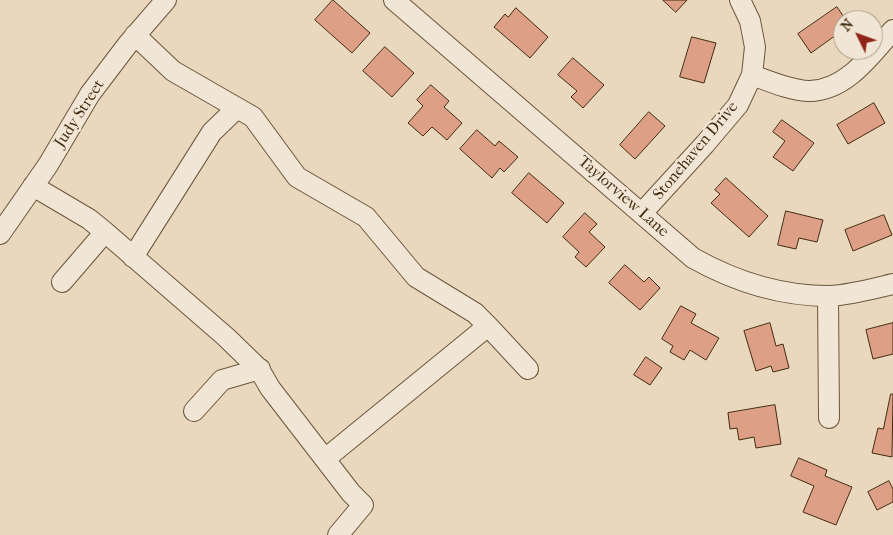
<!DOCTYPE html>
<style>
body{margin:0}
#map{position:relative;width:893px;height:535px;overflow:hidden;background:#e9d8be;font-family:"IM FELL French Canon",serif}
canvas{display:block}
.north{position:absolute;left:833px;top:10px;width:50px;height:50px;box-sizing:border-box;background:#f1e6d5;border:1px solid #ab9b86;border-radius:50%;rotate:312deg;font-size:14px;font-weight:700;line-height:20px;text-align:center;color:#432b0f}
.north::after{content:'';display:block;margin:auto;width:18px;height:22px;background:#8f2418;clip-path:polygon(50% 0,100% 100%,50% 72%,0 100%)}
</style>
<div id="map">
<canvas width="893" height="535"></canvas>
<div class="north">N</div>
</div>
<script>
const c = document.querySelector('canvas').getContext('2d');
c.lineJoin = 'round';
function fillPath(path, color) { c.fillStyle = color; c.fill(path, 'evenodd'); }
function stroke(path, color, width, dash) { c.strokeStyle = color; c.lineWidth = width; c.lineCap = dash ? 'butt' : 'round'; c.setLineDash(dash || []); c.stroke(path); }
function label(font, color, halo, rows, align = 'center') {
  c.font = font + ' "IM FELL French Canon",serif'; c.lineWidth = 5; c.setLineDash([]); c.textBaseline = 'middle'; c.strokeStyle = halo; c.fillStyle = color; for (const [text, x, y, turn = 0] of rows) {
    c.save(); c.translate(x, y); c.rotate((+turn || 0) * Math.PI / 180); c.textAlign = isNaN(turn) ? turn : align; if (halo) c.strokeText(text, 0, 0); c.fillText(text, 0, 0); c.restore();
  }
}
const building = new Path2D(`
 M333,0L370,33L352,53L315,20Z
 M663,0H687L676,12Z
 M837,7L846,20H843V30L811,53L798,34Z
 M516,8L548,37L530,58L494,27L505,14L508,17Z
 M692,37L716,43L704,83L680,77Z
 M385,47L414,73L392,97L363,71Z
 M573,58L604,85L583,108L571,97L577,91L558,75Z
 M431,85L449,101L444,107L462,123L447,140L432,127L423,136L408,123L423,106L417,100Z
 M874,103L885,123L848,144L837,125Z
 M649,112L665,126L635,159L620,145Z
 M782,120L814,143L793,171L773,157L785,141L773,132Z
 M477,130L495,146L499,141L518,157L504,172L500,168L492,178L460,149Z
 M529,173L564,203L547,223L512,193Z
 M726,178L768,216L749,237L711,203L720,194L715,190Z
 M786,211L823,220L817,242L799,238L796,249L778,245Z
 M585,213L597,224L589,232L605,247L586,267L575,257L579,252L563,237Z
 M884,215L892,235L853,251L845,230Z
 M625,265L644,282L649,277L660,288L640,310L609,283Z
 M681,306L696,314L691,323L719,338L706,360L690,350L684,360L670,352L673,346L662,339Z
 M770,323L776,346L783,344L789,368L773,372L771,366L756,371L744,331Z
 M893,323V354L873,359L866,330Z
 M646,357L662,368L650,385L634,375Z
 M891,394H893L892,457L872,453L878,428L883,429Z
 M775,405L781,444L756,448L754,437L739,440L737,428L730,429L728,413Z
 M799,458L827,470L825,476L852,487L836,525L803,512L814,486L791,476Z
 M889,481L893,489V502L877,510L868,492Z`);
fillPath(building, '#dd9f86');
stroke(building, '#432b0f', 1);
const minor = new Path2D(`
 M394,0L693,258C734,281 780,296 829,296C850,295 872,289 893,284
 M135,35L173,71L253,117L297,177L366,217L416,277L475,313L488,326
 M752,75C769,81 789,90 808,91C845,92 871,55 893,30
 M33,186L89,219L105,232L226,337L259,369L270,388L351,493L363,505L338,535
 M642,213L705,144L738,105L752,75L755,47L750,21L740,0
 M0,234L48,165L90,94L128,44L166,0
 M133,257L212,132L237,108
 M62,282L105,232
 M828,296L829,418
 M194,411L222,380L260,369
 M325,459L488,326L528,369`);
stroke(minor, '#6c563b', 22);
stroke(minor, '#f1e6d5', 20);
label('16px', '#432b0f', '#f1e6d5', [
 ["Judy Street",80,114,-57],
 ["Stonehaven Drive",696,151,-50],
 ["Taylorview Lane",623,197,41]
]);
</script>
